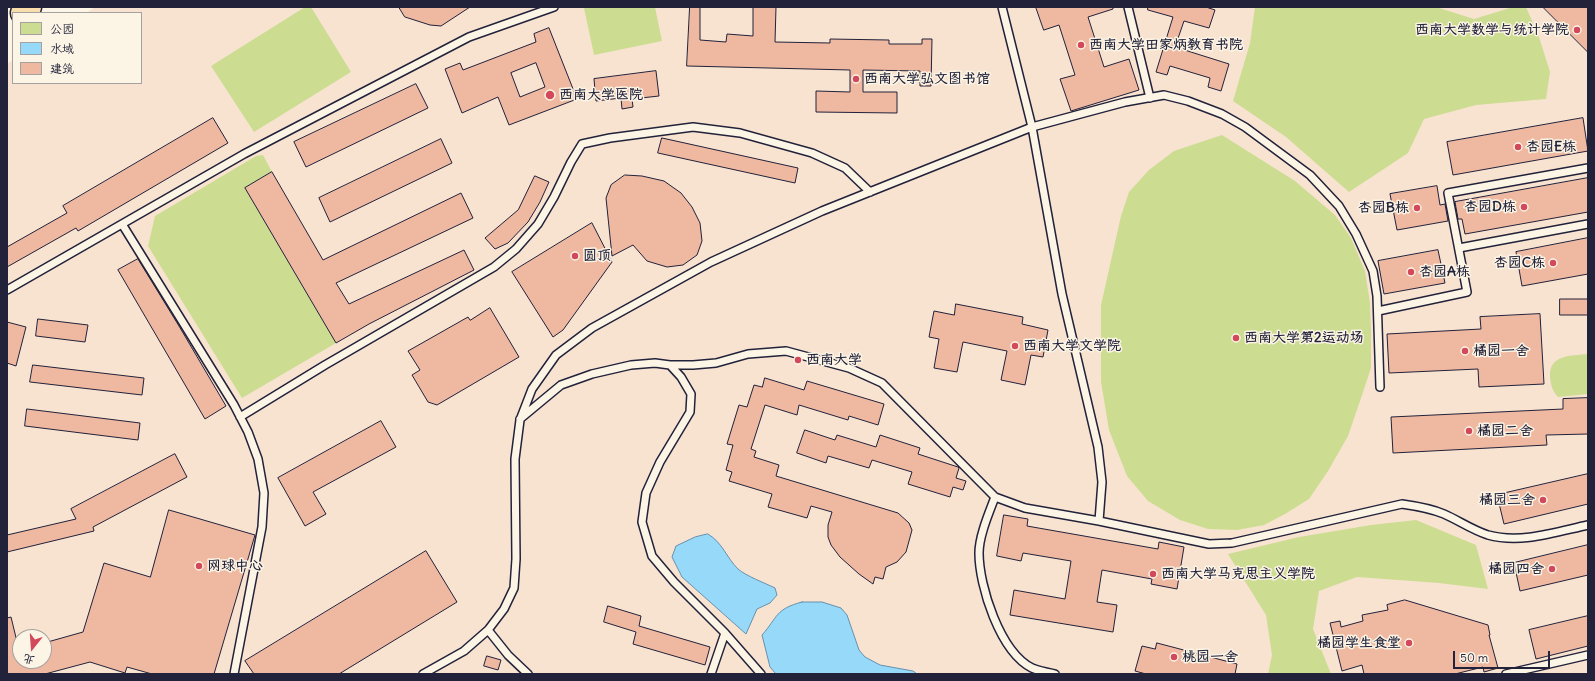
<!DOCTYPE html>
<meta charset="utf-8">
<style>
body{margin:0}
#map{position:relative;width:1595px;height:681px;overflow:hidden;background:#fcf5e5;font-family:Delius,"LXGW WenKai TC",sans-serif}
canvas{display:block}
.frame{position:absolute;inset:0;border:8px solid #22223b;pointer-events:none}
.legend{position:absolute;left:12px;top:12px;width:130px;height:72px;box-sizing:border-box;background:#fcf5e5;border:1px solid #a5a1a1;margin:0;padding:5px 7px;list-style:none;font-size:12px;color:#22223b}
.legend li{display:flex;align-items:center;gap:8px;height:20px}
.legend b{width:20px;border:1px solid #a5a1a1}
.north{position:absolute;left:12px;top:629px;width:40px;height:40px;box-sizing:border-box;background:#fcf5e5;border:1px solid #a5a1a1;border-radius:50%;rotate:197deg;font-size:11px;font-weight:700;line-height:16px;text-align:center;color:#22223b}
.north::after{content:'';display:block;margin:auto;width:14px;height:18px;background:#d1495b;clip-path:polygon(50% 0,100% 100%,50% 72%,0 100%)}
.scale{position:absolute;left:1453px;top:651px;width:97px;height:18px;box-sizing:border-box;border:2px solid #22223b;border-top:0;padding-left:5px;font-size:12px;line-height:14px;white-space:nowrap;color:#22223b;-webkit-text-stroke:3px #fcf5e5;paint-order:stroke}
</style>
<div id="map">
<canvas width="1595" height="681"></canvas>
<div class="frame"></div>
<ul class="legend">
<li><b style="height:11px;background:#ccdd92"></b>公园</li>
<li><b style="height:11px;background:#97d9f9"></b>水域</li>
<li><b style="height:11px;background:#eeb8a1"></b>建筑</li>
</ul>
<div class="north">北</div>
<div class="scale">50 m</div>
</div>
<script>
const c = document.querySelector('canvas').getContext('2d');
c.lineJoin = 'round';
function fillPath(path, color) { c.fillStyle = color; c.fill(path, 'evenodd'); }
function stroke(path, color, width, dash) { c.strokeStyle = color; c.lineWidth = width; c.lineCap = dash ? 'butt' : 'round'; c.setLineDash(dash || []); c.stroke(path); }
function label(font, color, halo, rows, align = 'center') {
  c.font = font + ' Delius,"LXGW WenKai TC",sans-serif'; c.lineWidth = 3; c.setLineDash([]); c.textBaseline = 'middle'; c.strokeStyle = halo; c.fillStyle = color; for (const [text, x, y, turn = 0] of rows) {
    c.save(); c.translate(x, y); c.rotate((+turn || 0) * Math.PI / 180); c.textAlign = isNaN(turn) ? turn : align; if (halo) c.strokeText(text, 0, 0); c.fillText(text, 0, 0); c.restore();
  }
}
fillPath(new Path2D(`
 M95,7H1588V674H7V64L13,60V83H141V13H86ZM20,637H44V661H20Z`), '#f8e3d1');
fillPath(new Path2D(`
 M305,7H311L351,72L254,132L211,66Z
 M588,7H655L662,41L594,55L584,8Z
 M1255,7H1436L1474,19L1513,7H1526L1539,37L1550,72L1546,99L1476,105L1424,119L1408,153L1349,192L1286,137L1233,101L1250,43Z
 M1222,135L1295,181L1335,215L1351,238L1365,271L1370,303L1371,330V368L1361,398L1348,436L1328,471L1309,499L1285,514L1264,525L1237,530L1208,529L1180,520L1148,501L1127,476L1109,430L1101,382V305L1121,216L1129,192L1149,170L1174,151Z
 M263,155L272,172L245,188L336,343L242,398L148,246L155,216L256,156Z
 M1588,354V394L1558,397C1552,390 1551,386 1550,377C1549,354 1571,356 1588,354Z
 M1416,520L1476,545L1488,589L1439,583L1357,577L1319,591L1313,629L1331,674H1268L1272,655L1266,615L1228,554L1299,537L1371,525Z`), '#ccdd92');
const water = new Path2D(`
 M708,534C723,543 726,557 738,569C746,576 765,583 775,588L777,595L770,603L757,609L746,634L682,577L672,557L676,546L695,537Z
 M802,602H822L841,608L847,615L859,650L865,657L880,665L913,671L917,674H776L770,667L762,635C778,617 775,609 802,602Z`);
fillPath(water, '#97d9f9');
stroke(water, '#6890ad', 1);
const building = new Path2D(`
 M399,7H470L441,26L430,25L405,17Z
 M690,7H700V40L726,42L727,34L753,36V7H776L775,42L830,43V39L889,40V44H922V39H932L931,86H920V71L863,70V92H897V113L816,112V91L850,92V70L687,66Z
 M1036,7H1113V9L1088,17L1104,67L1129,59L1139,90L1071,111L1060,79L1075,75L1059,25L1044,30Z
 M1148,7H1206L1215,10L1209,28L1184,21L1175,47L1229,64L1221,91L1208,87L1210,78L1170,66L1167,75L1156,72L1173,17L1148,10Z
 M1543,7H1588V52Z
 M549,28L577,99L509,125L498,97L462,113L445,69L460,63L463,70L536,42L534,34ZM536,63L545,87L520,97L511,73Z
 M656,71L659,96L632,99L633,107L622,109L621,98L596,101L594,79Z
 M416,84L428,108L306,167L294,142Z
 M213,118L228,143L78,231L76,228L7,267V247L67,213L63,206Z
 M1583,118L1588,151L1453,175L1447,142Z
 M662,138L798,168L795,183L658,153Z
 M441,139L452,163L330,222L319,198Z
 M272,172L323,260L461,193L473,218L336,283L349,304L464,250L474,270L369,324L336,343L245,188Z
 M625,175L642,176L664,181L681,193L692,207L700,223L702,241L697,255L683,265L667,267L647,261L633,245L612,256L606,198L611,185Z
 M535,176L549,182L540,202L528,222L508,243L495,249L485,238L518,210Z
 M1588,178V212L1465,234L1462,219H1458L1455,202Z
 M1437,186L1440,205L1445,204L1448,221L1397,230L1390,194Z
 M592,223L612,262L563,330L553,337L512,272Z
 M1588,238V274L1522,286L1516,252Z
 M1438,250L1445,283L1384,294L1378,261Z
 M138,259L179,326L226,406L205,419L118,270Z
 M1560,299H1588V315H1560Z
 M956,304L1023,317L1022,324L1048,330L1043,357L1031,355L1025,385L1001,380L1007,351L963,342L957,372L934,368L939,339L929,337L934,311L954,315Z
 M490,308L519,357L437,405L428,402L412,375L420,370L408,351L468,317L470,320Z
 M1540,314L1544,384L1479,387L1478,369L1389,373L1387,334L1481,329L1480,317Z
 M38,319L88,325L85,342L36,336Z
 M7,322L26,327L16,366L7,363Z
 M33,365L144,378L142,395L30,382Z
 M765,378L804,390L807,381L884,404L878,425L849,416L848,420L799,405L797,415L765,405L751,449L756,451L754,457L779,465L776,476L898,513L909,523L912,530L906,552L897,562L886,567L883,579L875,577L873,584L859,574L840,557L831,545L828,537V525L832,512L811,506L807,518L768,507L772,494L729,481L732,472L726,470L733,445L727,444L739,405L747,407L754,385L762,387Z
 M1588,398V434L1546,435L1547,445L1393,453L1391,417L1563,409V399Z
 M27,409L140,423L138,440L25,426Z
 M381,421L396,447L313,492L326,514L305,526L278,478Z
 M805,430L835,440L837,435L876,447L880,435L920,448L918,454L958,467L959,468L956,478L966,481L963,490L953,487L950,497L908,484L912,472L872,460L869,468L828,456L826,463L797,453Z
 M175,454L187,477L93,527L94,531L7,552V535L76,519L71,509Z
 M1588,474V504L1504,524L1497,495Z
 M169,510L255,535L214,674H152L127,667L125,673L90,662L45,674H7V618L11,617L19,650L20,649V661H44V643L83,632L104,563L150,577Z
 M1004,515L1028,519L1027,526L1158,549L1159,542L1184,547L1177,589L1151,584L1152,579L1102,570L1097,602L1117,605L1113,632L1010,615L1014,590L1065,599L1071,561L1023,553L1021,561L997,556Z
 M1588,545V575L1520,591L1514,563Z
 M426,551L457,602L339,674H254L245,661Z
 M1405,600L1488,625L1490,635H1489L1498,668L1484,672L1483,667L1455,674H1364L1362,665L1342,671L1330,623L1340,621L1341,627L1363,621L1362,615L1388,610L1387,605Z
 M608,606L641,616L639,626L710,647L705,665L633,644L636,632L604,622Z
 M1588,616V646L1536,659L1529,630Z
 M1157,643L1237,664L1235,674H1146L1135,671L1142,646L1155,649Z
 M487,656L501,660L498,670L484,666Z`);
fillPath(building, '#eeb8a1');
stroke(building, '#22223b', 1);
const service = new Path2D(`
 M1002,7L1032,127L1062,294L1098,447L1102,482L1099,521L1209,544L1232,543L1402,504C1416,506 1430,508 1444,514C1458,520 1472,530 1488,535C1521,544 1556,532 1588,525
 M1128,7L1150,98
 M122,224L234,405L248,432L258,459L264,493L262,527L234,674
 M1459,248L1588,224
 M7,290L244,154L469,37L554,7
 M1378,311L1467,292L1448,193L1588,168
 M670,365H693L716,363L748,354L786,351L849,368L882,383L995,497L1025,508L1099,521
 M240,417L325,365L494,267L516,249L538,224L554,197L571,162L582,144L610,138L693,127L740,133L812,153L845,168L870,192
 M520,419L561,385L592,374L631,365L655,363L670,365L681,377L691,394L690,412L660,462L646,493L642,522L652,556L674,582L725,633L761,674
 M995,497C989,513 979,536 979,553C979,586 1000,652 1032,668C1038,671 1048,672 1055,674
 M488,630L508,655L528,674
 M423,674L464,651L488,630L504,609L514,588L516,559L515,459L520,420L532,389L556,355L592,328L711,262L822,211L1032,127L1125,102L1164,95L1188,101L1222,114L1245,127L1310,175L1339,206L1356,234L1373,271L1377,296L1380,387
 M711,674L725,633
 M1506,674L1588,655`);
const trunk = new Path2D(`
 M22,13L30,7`);
stroke(service, '#22223b', 10);
stroke(trunk, '#22223b', 25);
stroke(service, '#fcf5e5', 7);
stroke(trunk, '#f9deab', 22);
for (const [x, y, r, color] of [
 [1577,30,4,"#d1495b"],
 [1081,45,4,"#d1495b"],
 [856,79,4,"#d1495b"],
 [550,95,5,"#d1495b"],
 [1518,147,4,"#d1495b"],
 [1524,207,4,"#d1495b"],
 [1417,208,4,"#d1495b"],
 [575,256,4,"#d1495b"],
 [1553,263,4,"#d1495b"],
 [1411,272,4,"#d1495b"],
 [1236,338,4,"#d1495b"],
 [1015,346,4,"#d1495b"],
 [1465,351,4,"#d1495b"],
 [798,360,4,"#d1495b"],
 [1469,431,4,"#d1495b"],
 [1543,500,4,"#d1495b"],
 [199,566,4,"#d1495b"],
 [1552,569,4,"#d1495b"],
 [1153,574,4,"#d1495b"],
 [1409,643,4,"#d1495b"],
 [1174,657,4,"#d1495b"]
]) { const dot = new Path2D(); dot.arc(x, y, r, 0, 2 * Math.PI); c.fillStyle = color; c.fill(dot); stroke(dot, '#fcf5e5', 1.5); }
label('bold 14px', '#22223b', '#fcf5e5', [
 ["西南大学数学与统计学院",1569,30,"right"],
 ["西南大学田家炳教育书院",1089,45],
 ["西南大学弘文图书馆",864,79],
 ["西南大学医院",559,95],
 ["杏园E栋",1526,147],
 ["杏园D栋",1516,207,"right"],
 ["杏园B栋",1409,208,"right"],
 ["圆顶",583,256],
 ["杏园C栋",1545,263,"right"],
 ["杏园A栋",1419,272],
 ["西南大学第2运动场",1244,338],
 ["西南大学文学院",1023,346],
 ["橘园一舍",1473,351],
 ["西南大学",806,360],
 ["橘园二舍",1477,431],
 ["橘园三舍",1535,500,"right"],
 ["网球中心",207,566],
 ["橘园四舍",1544,569,"right"],
 ["西南大学马克思主义学院",1161,574],
 ["橘园学生食堂",1401,643,"right"],
 ["桃园一舍",1182,657]
], 'left');
</script>
